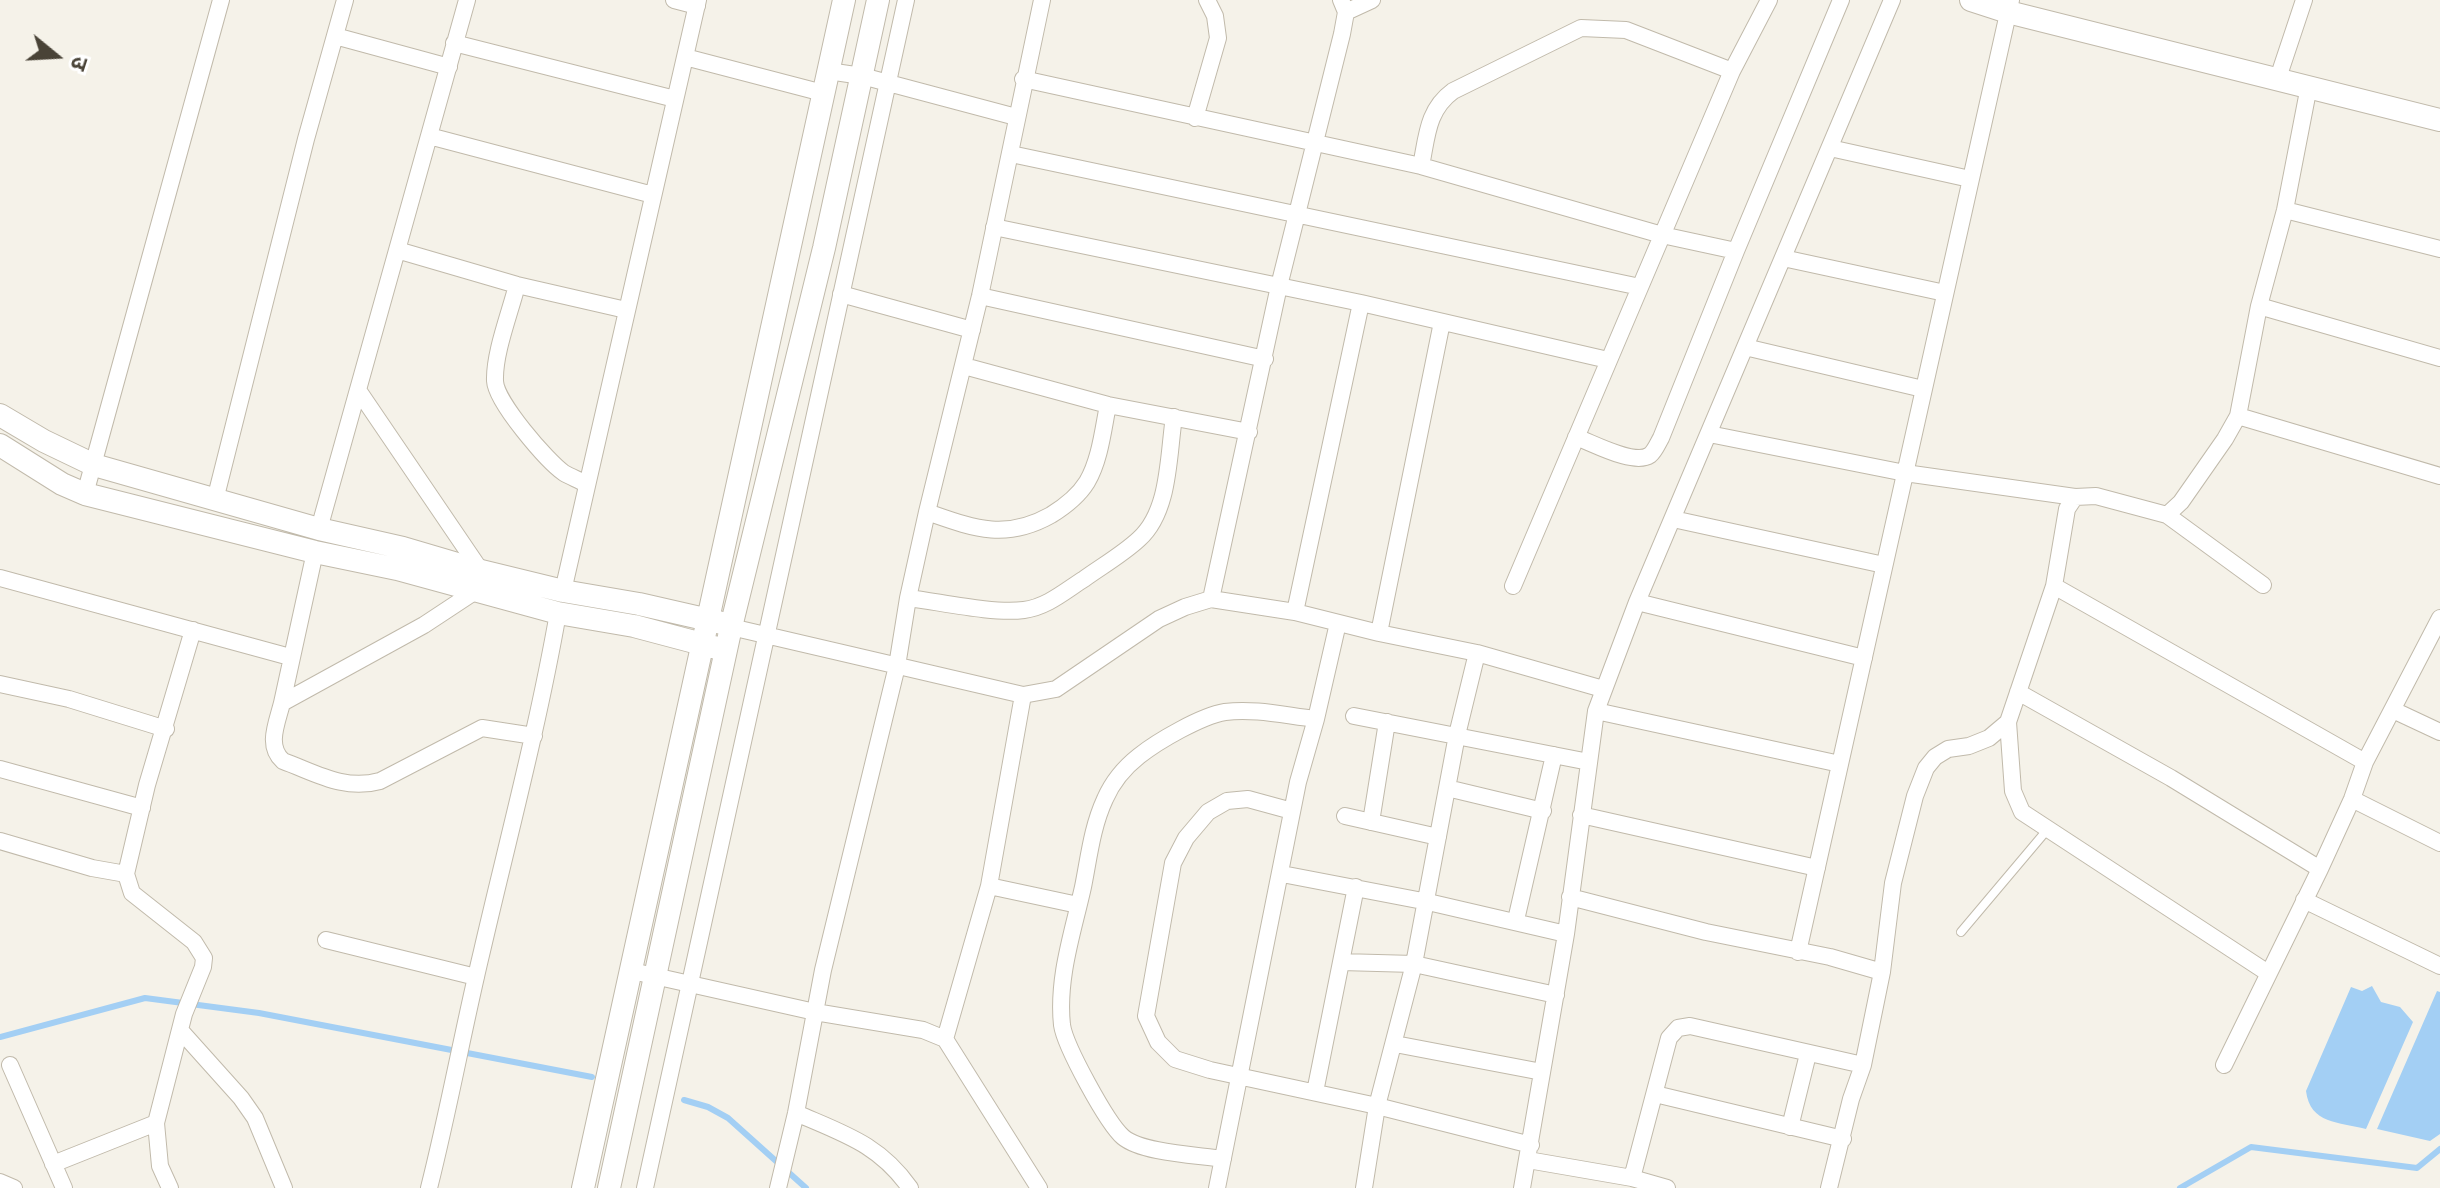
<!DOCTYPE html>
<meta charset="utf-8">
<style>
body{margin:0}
#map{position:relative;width:2440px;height:1188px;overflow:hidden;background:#f5f2e9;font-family:Figtree,"Noto Sans Devanagari",sans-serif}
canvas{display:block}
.north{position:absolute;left:16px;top:16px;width:80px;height:80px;-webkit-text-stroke:6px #fff;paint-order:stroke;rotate:108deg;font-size:22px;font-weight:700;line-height:32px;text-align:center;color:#494337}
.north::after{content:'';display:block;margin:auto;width:28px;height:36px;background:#494337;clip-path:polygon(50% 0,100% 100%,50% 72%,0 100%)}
</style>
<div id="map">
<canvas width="2440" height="1188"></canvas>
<div class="north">उ</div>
</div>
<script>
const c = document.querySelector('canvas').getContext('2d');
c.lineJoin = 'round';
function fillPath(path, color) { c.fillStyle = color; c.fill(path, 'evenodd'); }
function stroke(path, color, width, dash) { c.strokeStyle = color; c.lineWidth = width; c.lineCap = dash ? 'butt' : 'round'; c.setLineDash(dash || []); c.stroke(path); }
fillPath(new Path2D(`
 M2372,986L2381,1002L2400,1007L2413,1022L2366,1129C2339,1122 2310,1124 2306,1091L2351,987L2362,991Z
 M2437,991L2440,992V1134L2430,1141L2377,1129Z`), '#a3cff4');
stroke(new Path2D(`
 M0,1037L145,998L259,1013L592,1077
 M684,1100L708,1107L728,1118L806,1188
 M2180,1188L2251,1147L2417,1168L2440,1149`), '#a3cff4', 6);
const service = new Path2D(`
 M1961,932L2047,830`);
const minor = new Path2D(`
 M674,0L697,6
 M1346,12L1372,0
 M335,36L449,67
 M454,43L675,99
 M685,57L823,93
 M828,71L862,76L1016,117
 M2278,78L2304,0
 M1023,79L1421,166L1662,235L1736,251
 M1195,118L1218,38L1215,16L1207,0
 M429,136L653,195
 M1830,148L1970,179
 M1011,154L1640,287
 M1421,166C1427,137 1427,110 1453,91L1581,28L1626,30L1732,71
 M2285,210L2440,249
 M994,227L1361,303L1608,360
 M397,250L517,285L626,310
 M1783,258L1945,293
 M517,285C510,313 494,353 495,381C496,402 547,461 564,473C571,477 579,480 586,484
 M841,294L972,330
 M980,296L1265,359
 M2259,306L2440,358
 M1745,347L1923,389
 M964,366L1108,405L1249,432
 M358,390L481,571
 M2238,416L2440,476
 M1709,434L1905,473L2075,497
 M1576,437C1593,443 1634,466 1650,455C1655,451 1658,443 1661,438L1736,251L1841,0
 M85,494L221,0
 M215,500L306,139L345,0
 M927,512C973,528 1005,541 1051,515C1064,507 1079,495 1087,482C1100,460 1103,430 1108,405
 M2167,515L2263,585
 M1673,519L1884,565
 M319,529L467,0
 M315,552L282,703L424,625L474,592
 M0,578L290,657
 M1513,586L1732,71L1769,0
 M2054,586L2365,762
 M563,591L698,0
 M908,598C941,602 992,614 1024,610C1047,607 1065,591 1084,579C1102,566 1123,554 1139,539C1170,511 1168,456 1174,417
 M1211,599L1279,286L1342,34L1346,12L1341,0
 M1637,602L1864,658
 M1295,612L1361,303
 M731,627L1023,695L1056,689L1159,619L1185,607L1211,599L1295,612L1379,633L1477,653L1603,689
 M1379,633L1442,322
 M0,684L69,699L166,729
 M2018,692L2171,778L2320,869
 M282,703C277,723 266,746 283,761C316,773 344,791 380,781L482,728L534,736
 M2393,710L2440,732
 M1596,711L1840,764
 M1354,716L1589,762
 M2008,722L2013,791L2022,812L2268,973
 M0,769L142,808
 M1447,788L1543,811
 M2352,799L2440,843
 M1292,811L1248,799L1227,801L1208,812L1186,838L1173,863L1146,1016L1158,1042L1175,1059L1210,1070L1377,1106L1531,1145
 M1581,815L1817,868
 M1345,816L1438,837
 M1371,822L1387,722
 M0,841L92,868L126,874
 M1282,874L1428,902L1566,934
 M989,886L1078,905
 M1570,897L1706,932L1830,957L1882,972
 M2304,900L2440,966
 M1516,920L1554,755
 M326,940L476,977
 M1798,952L2011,0
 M1341,962L1414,964L1556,995
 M632,971L815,1012L923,1030L945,1039L1039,1188
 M180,1030L241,1098L255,1118L284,1188
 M945,1039L989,886L1023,695
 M1395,1044L1542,1072
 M10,1065L64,1188
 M2224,1065L2320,869L2352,799L2365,762L2440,618
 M1315,1092L1356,887
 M1655,1094L1843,1139
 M796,1113C844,1134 879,1144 910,1188
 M1790,1127L1808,1054
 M1223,1159C1198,1155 1142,1153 1123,1137C1107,1123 1065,1046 1062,1025C1057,978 1073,932 1083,887C1089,857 1092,827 1105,799C1112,783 1125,767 1139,756C1158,741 1201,716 1225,712C1255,708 1287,716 1316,719
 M1528,1160L1632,1178L1667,1188
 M53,1164L156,1123
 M1632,1178L1669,1038L1678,1028L1690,1026L1863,1065
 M0,1182L14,1188
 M170,1188L160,1166L156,1123L184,1014L203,967L204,958L194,942L132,893L126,874L147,785L193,630
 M429,1188C449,1109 463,1030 482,951C508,839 538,727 558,613
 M645,1188L906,0
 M778,1188L796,1113L823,970L897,666L908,598L927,512L980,296L1042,0
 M1217,1188L1298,782L1316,719L1338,623
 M1364,1188L1377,1106L1414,964L1457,735L1477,653
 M1522,1188L1566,934L1596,711L1637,602L1892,0
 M1829,1188L1851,1099L1863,1065L1882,972L1893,883L1915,796L1926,768L1935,757L1948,749L1969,746L1989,738L2008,722L2054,586L2067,509L2075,497L2096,496L2167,515L2181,502L2225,439L2238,416L2259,306L2285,210L2309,86`);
const tertiary = new Path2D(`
 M1971,0L2008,12L2440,120
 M0,415L44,441L94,465L319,529L403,548L481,571L563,591L639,604L722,623
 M0,445L62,484L85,494L315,552L397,569L558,613L634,626L717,648
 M583,1188L844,0
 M609,1188L731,627L824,248L878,0`);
stroke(service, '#c1baab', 10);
stroke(minor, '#c1baab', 18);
stroke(tertiary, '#c1baab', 24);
stroke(service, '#fff', 8);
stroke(minor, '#fff', 16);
stroke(tertiary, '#fff', 22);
</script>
